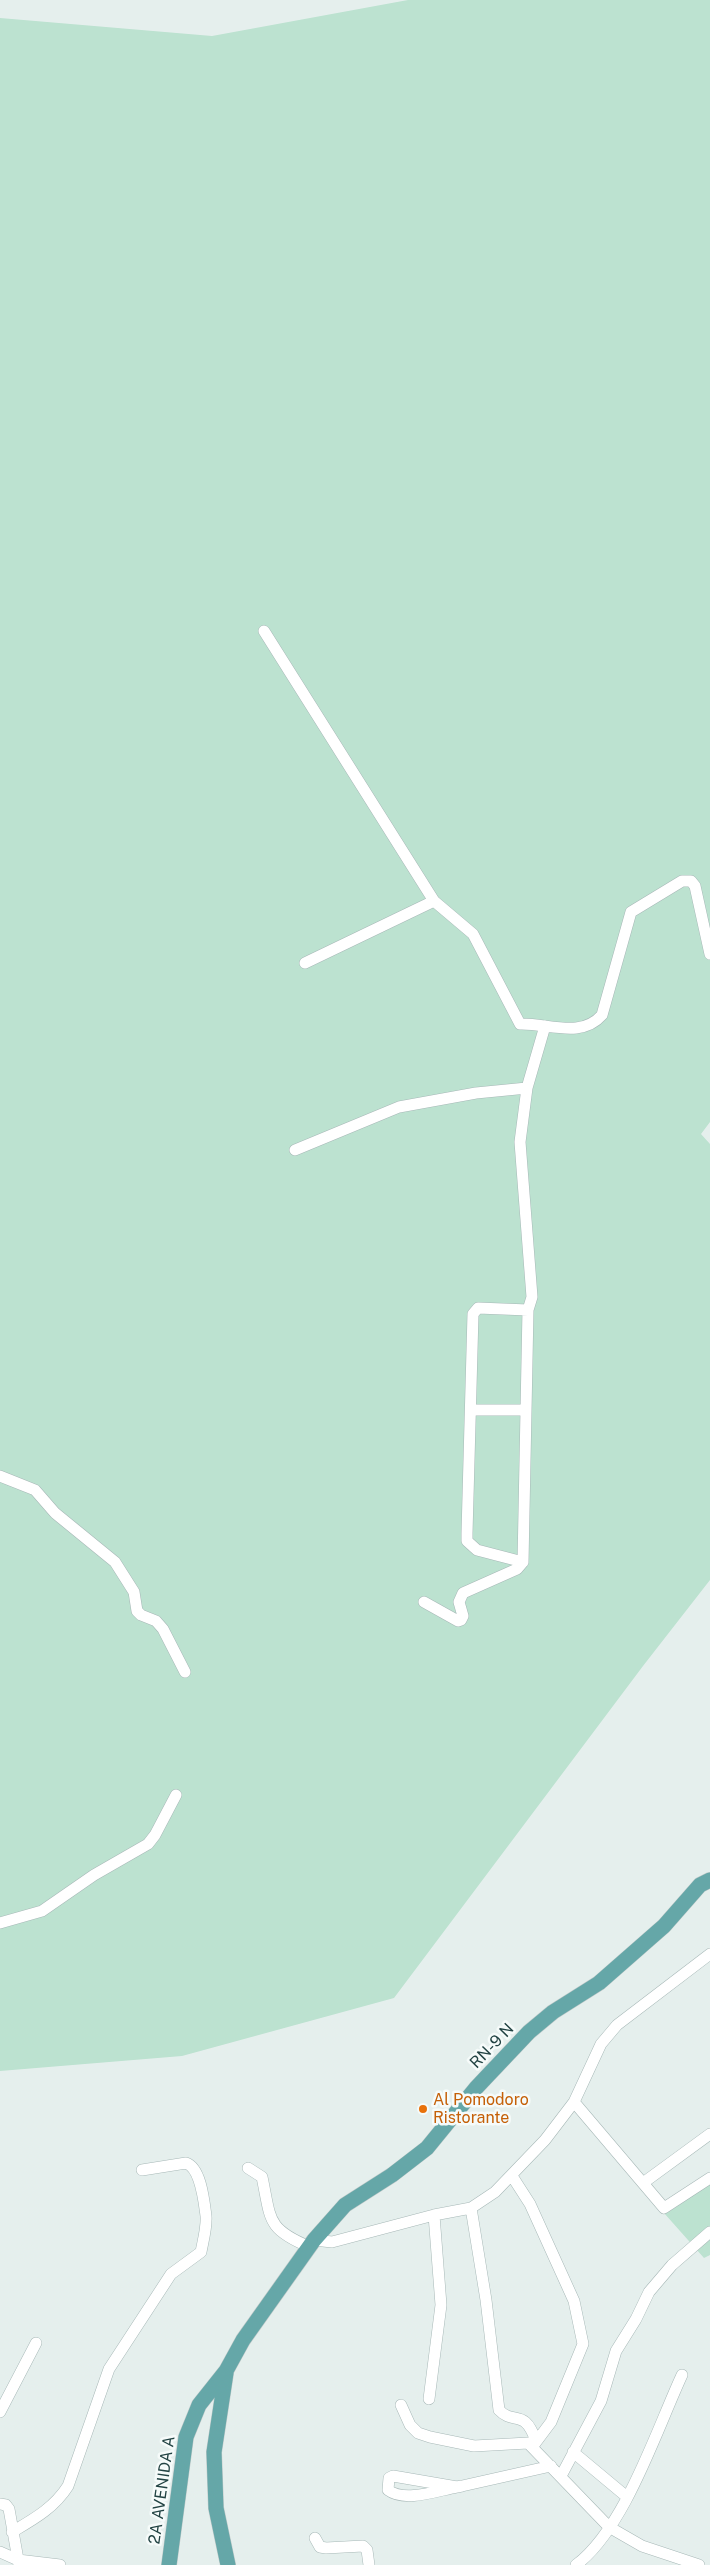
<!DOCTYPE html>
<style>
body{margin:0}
canvas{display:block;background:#e5efed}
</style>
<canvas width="710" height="2565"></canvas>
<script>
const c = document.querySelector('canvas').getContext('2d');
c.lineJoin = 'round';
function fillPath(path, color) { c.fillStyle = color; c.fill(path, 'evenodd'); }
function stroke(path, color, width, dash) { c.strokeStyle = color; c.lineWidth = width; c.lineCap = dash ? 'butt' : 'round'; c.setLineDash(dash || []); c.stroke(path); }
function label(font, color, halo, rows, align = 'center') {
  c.font = font + ' "Public Sans",sans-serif'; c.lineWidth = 5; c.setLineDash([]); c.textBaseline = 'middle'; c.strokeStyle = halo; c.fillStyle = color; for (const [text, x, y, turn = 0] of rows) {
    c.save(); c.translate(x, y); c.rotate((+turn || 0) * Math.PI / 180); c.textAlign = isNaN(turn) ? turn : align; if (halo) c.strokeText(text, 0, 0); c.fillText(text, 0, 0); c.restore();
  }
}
fillPath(new Path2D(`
 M408,0H710V1122L701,1134L710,1144V1580L643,1666L394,1998L182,2056L0,2071V18L212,36Z
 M710,2181V2255L704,2258L664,2213Z`), '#bce2d0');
const street = new Path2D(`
 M264,631L434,901L473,934L520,1024C548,1023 581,1039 602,1015L631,912L682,881H691L695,886L710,954
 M305,963L434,901
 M295,1150L399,1107L476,1093L527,1088
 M471,1410H525
 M0,1476L35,1490L55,1513L115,1562L134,1592L137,1611L141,1615L156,1621L163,1629L185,1672
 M523,1562L477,1550L467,1541V1533L473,1314L478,1308L528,1310
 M424,1602L458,1621L461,1620L463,1616L459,1602L463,1593L517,1569L523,1562L528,1310L532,1297L520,1142L527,1088L545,1026
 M0,1923L42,1911L94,1875L148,1844L155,1835L176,1795
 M574,2102L664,2208L710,2178
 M248,2168L262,2177C271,2219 266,2229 310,2247
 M512,2176L530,2204L574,2301L583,2344L551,2422L533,2446
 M643,2183L710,2134
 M471,2208L486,2300L499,2410C514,2426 524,2407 536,2441
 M314,2240L332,2242L434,2215L471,2208L495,2192L545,2140L574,2102L601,2044L617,2025L710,1954
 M429,2399L441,2305L434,2215
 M401,2405L410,2425L418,2433L430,2437L474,2446L528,2443L609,2527L642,2546L699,2565
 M0,2412L36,2343
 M573,2452L627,2497
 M561,2476L601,2401L616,2351L636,2319L649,2292L672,2265L710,2232
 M457,2487L393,2476L389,2478L388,2490C405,2503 439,2490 457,2487L462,2486L551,2466
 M0,2504L6,2505L9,2509L19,2565
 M12,2532C34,2519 54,2508 68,2486L109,2369L171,2274L201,2252C203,2241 207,2227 206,2216C204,2201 201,2168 186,2163L142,2170
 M315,2538L320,2547L326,2548L363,2546L367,2550L369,2565
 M0,2552L18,2560L60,2565
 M576,2565C625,2528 656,2431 682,2375`);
const primary = new Path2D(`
 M226,2373L214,2452L216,2508L228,2565
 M169,2565L186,2437L199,2405L226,2371L243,2340L314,2240L345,2205L392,2175L427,2148L476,2088L529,2032L553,2012L599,1983L664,1926L700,1885L710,1880`);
stroke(street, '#a7b8b7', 12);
stroke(primary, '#c1caca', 16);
stroke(street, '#fff', 11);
stroke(primary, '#65a7a8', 15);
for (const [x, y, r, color] of [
 [423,2109,5,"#e8710a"]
]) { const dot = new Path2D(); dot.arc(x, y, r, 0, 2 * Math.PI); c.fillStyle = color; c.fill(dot); stroke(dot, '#f6fbfa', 2); }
label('16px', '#224343', '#f6fbfa', [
 ["RN-9 N",492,2046,-46],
 ["2A AVENIDA A",162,2490,-82]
]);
label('16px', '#c56008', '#f6fbfa', [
 ["Al Pomodoro",433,2100],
 ["Ristorante",433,2118]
], 'left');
</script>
